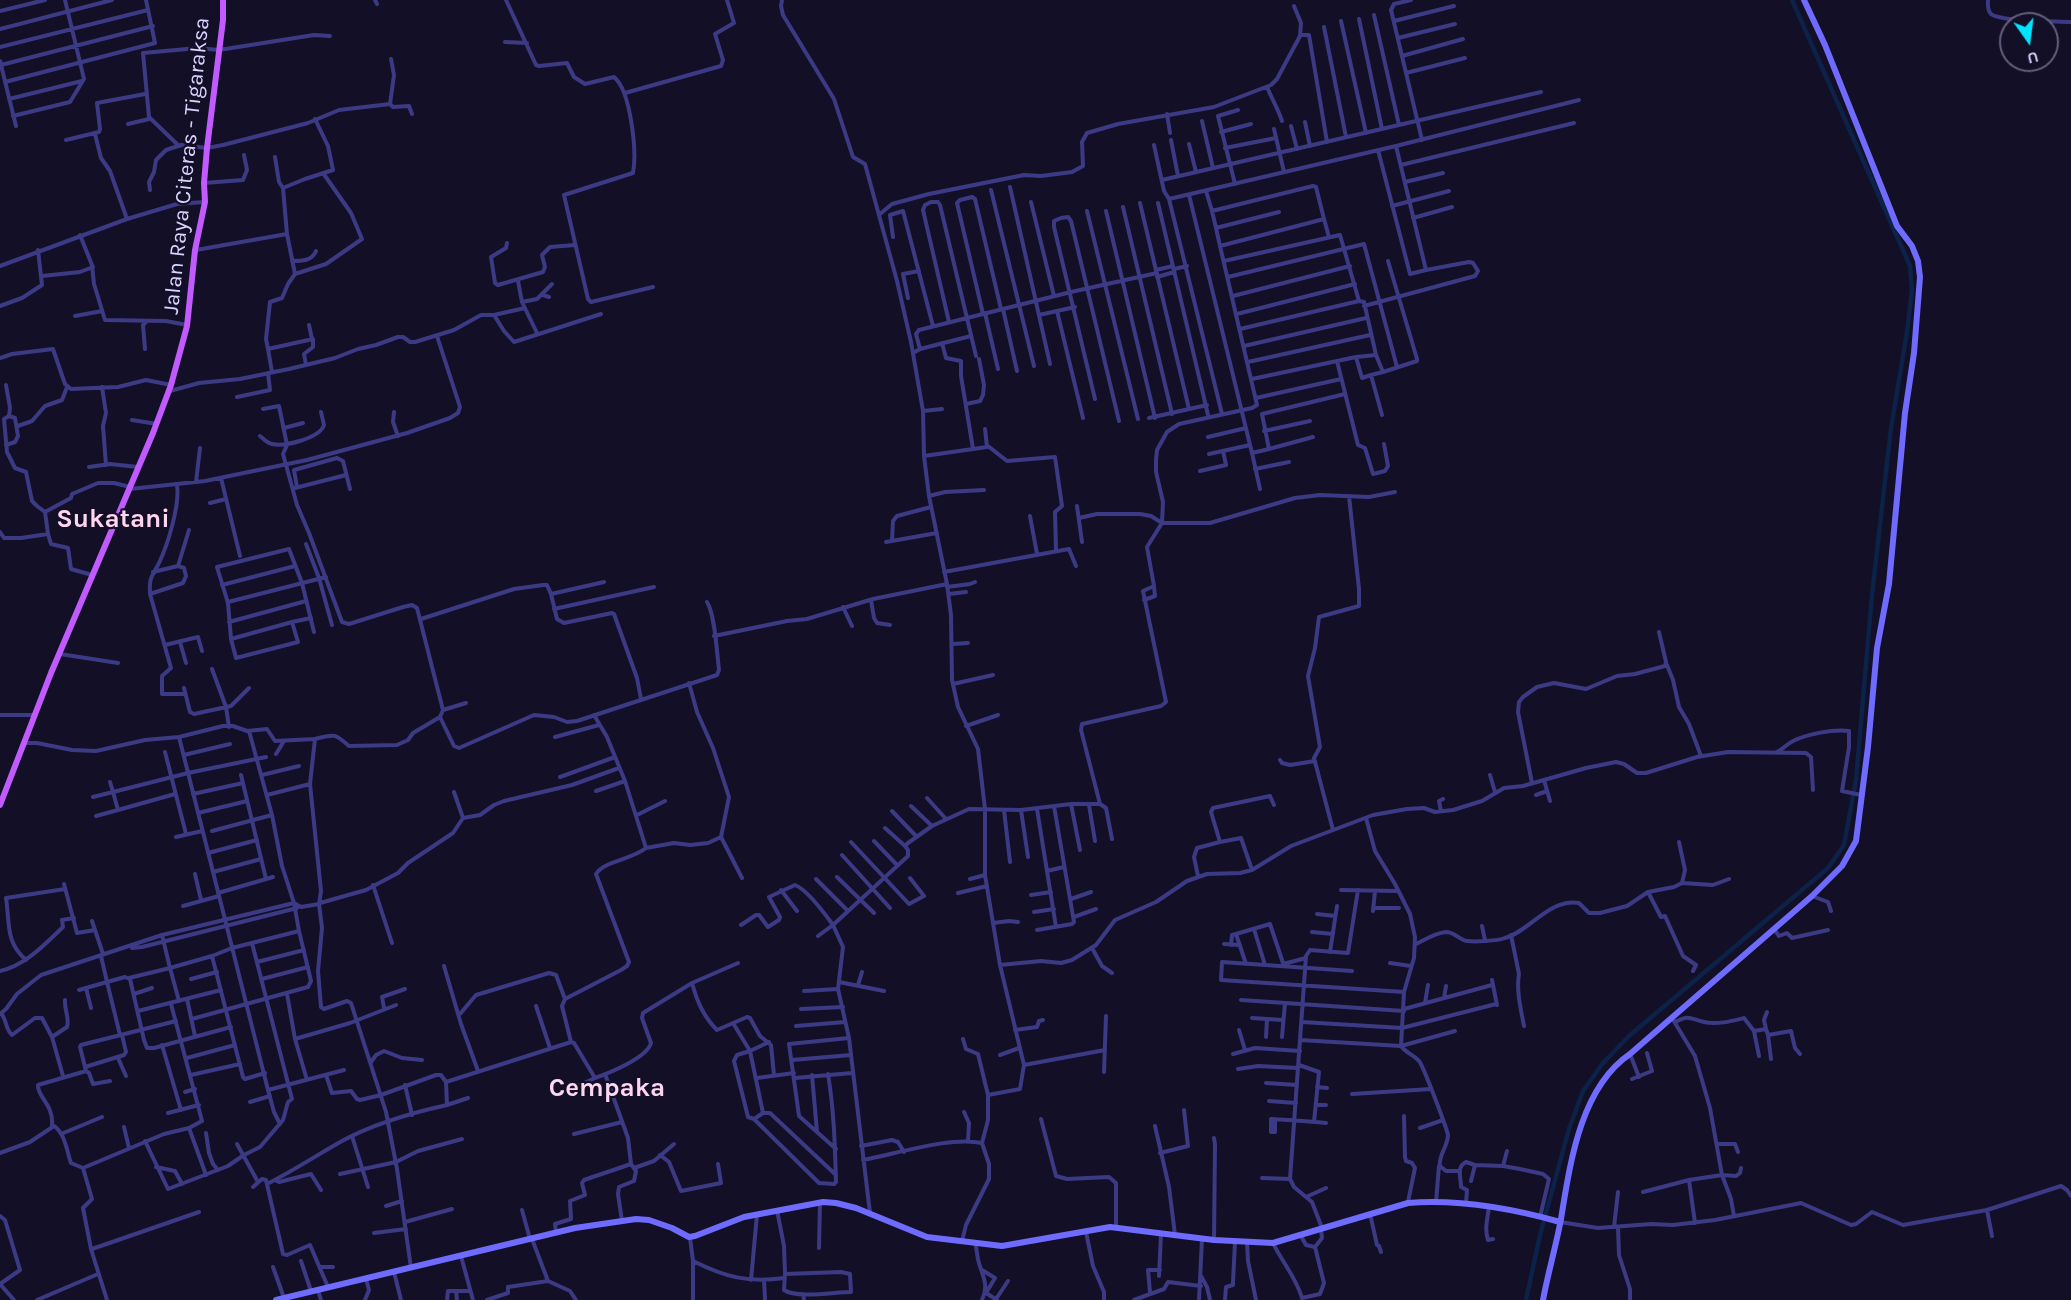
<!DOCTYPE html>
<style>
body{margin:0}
#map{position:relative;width:2071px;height:1300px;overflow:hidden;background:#130f26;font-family:Karla,sans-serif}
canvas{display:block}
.north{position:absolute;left:1999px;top:12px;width:60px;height:60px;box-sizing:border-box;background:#130f26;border:2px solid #625e7d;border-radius:50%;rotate:166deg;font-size:16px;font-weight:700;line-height:24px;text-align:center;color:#d9d4ff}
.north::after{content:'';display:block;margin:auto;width:21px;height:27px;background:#00e5ff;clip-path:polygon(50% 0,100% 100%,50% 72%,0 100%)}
</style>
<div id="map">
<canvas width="2071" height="1300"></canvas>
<div class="north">U</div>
</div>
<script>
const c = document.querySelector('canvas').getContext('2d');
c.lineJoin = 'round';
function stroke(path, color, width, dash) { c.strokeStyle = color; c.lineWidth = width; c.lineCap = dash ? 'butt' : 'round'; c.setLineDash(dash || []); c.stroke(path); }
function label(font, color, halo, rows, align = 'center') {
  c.font = font + ' Karla,sans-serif'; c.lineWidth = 4.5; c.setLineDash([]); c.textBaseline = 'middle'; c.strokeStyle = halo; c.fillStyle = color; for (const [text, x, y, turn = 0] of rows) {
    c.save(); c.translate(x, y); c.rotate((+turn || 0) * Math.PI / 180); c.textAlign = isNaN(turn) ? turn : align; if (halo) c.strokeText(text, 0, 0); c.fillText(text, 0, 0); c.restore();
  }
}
stroke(new Path2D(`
 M1526,1300L1540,1235L1569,1129L1583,1091L1603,1063L1629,1036L1828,868L1844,845L1856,780L1872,595L1891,428L1907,332L1912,290L1910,266L1792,0`), '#0c2248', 4.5);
stroke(new Path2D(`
 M375,0L377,4
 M506,0L536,65L539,66L567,63L574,77L585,84L614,77C631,91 637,152 633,173L564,195L588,299L591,302L653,287
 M782,0L781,6L783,15L834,99L853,157L865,164L897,281L911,342L923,411L924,456L929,496L947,584L951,615L952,680L958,707L978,749L985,809V875L1000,965L1024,1065L1020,1089L988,1095V1120L982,1143L989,1164V1179L966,1225L962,1241
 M1411,0L1394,4L1391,10L1422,140
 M1988,0C1988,5 1987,10 1991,14C2001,22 2055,21 2071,22
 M0,11L45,0
 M1374,15L1399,125
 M1359,19L1382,129
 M1341,21L1366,133
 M1394,21L1454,6
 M1324,27L1346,137
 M0,29L112,0
 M1300,35H1309L1327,142
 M1398,38L1455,24
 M505,42L527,43
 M0,47L148,10
 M1402,56L1463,39
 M0,61L16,126
 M1,65L153,26
 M1406,73L1465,58
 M5,82L155,43L146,0
 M1267,87C1272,99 1278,109 1282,121
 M625,93L721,66L723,60L715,34L734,23L727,0
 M9,99L82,81
 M390,104L393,107L409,106L412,114
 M1167,114L1170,133
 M13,116L70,102L84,79L65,0
 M1202,121L1213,168
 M1305,122L1310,146
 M128,124L149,119
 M1291,126L1297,149
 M1274,129L1284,172
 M1221,132L1251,124
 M95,134L101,158L110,171L127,219
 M66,140L99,132L100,129L97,103L145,94
 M1171,140L1178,176
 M1189,144L1196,172
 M1154,145L1164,191L1169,199L1222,414
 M179,146L149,117L143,53L198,48L219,50L314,35L330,36
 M1225,148L1276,138
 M1378,150L1410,274L1426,270L1396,146
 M1401,165L1574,123
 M1162,180L1541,92
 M1405,182L1443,173
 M204,183L243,180L247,170L244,155
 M1235,184L1218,116L1238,110
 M1010,187L1050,364
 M283,188L305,179L333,170L328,146L315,119
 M150,190L149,182L154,172L156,160L166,150L181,145L207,148L223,145L308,123L339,110L390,104L394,75L391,59
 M991,190L1034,366
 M1206,191L1212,211
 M1189,195L1252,453L1269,449
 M1169,199L1396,146L1579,100
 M1031,202L1054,296
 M1140,203L1189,409
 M1158,203L1208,415
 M1392,206L1449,191
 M1123,207L1172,414
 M1087,211L1138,419
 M1106,211L1155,418
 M880,214L892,204L929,194L1024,175L1041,176L1072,172L1083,166L1082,142L1087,133L1118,124L1214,107L1271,85L1277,79L1300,36L1301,23L1294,6
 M1413,218L1452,207
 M1216,228L1212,211L1313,186L1316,187L1324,219
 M80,235L92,265L94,284L105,320L166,321L187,325
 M893,237L890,215L903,211L933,326
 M507,243L506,248L491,257L495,283L498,285L543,272L545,267L542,255L550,247L575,245
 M1220,246L1216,228L1279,212
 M196,250L287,234
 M292,261C302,261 312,261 316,251
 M1224,261L1340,235L1359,301L1240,329
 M0,266L127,219L177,204L204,202
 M1174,269L1187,266
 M1156,270L1173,266
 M295,274L326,264L362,239L351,213L323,173
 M42,276L80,272L93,267
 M1157,277L1174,272
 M1228,277L1364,244L1397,367
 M518,281L522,302L537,333
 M543,295L549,297
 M1233,296L1350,266
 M908,298L903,274L919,271
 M1359,301L1364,302L1376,355
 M522,302L537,299L552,284
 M0,306L22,298L42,285L38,250
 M1364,306L1475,276L1478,271L1473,263L1469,262L1426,270
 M1003,309L1017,371
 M1057,311L1083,418
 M985,313L998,369
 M983,314L957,203L960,200L972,197L975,199L1001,309
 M1237,314L1355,284
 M494,315L504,331L514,342L601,314
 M1039,315L1075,307
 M75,316L102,311
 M949,322L923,210L925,205L931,202H938L940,205L976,356
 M309,325L312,339
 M942,343L946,358L961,361V376L973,449
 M1244,346L1366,318
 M145,349L143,325L146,322
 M268,349L266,339L270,302L282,298L288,284L295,274L287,234L283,188L279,182L275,157
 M920,349L971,336
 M913,353L920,349L916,334L919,330L1071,292L1157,273
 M1356,357L1362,378L1371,375
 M0,358L12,354L53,349L65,384L71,389L118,387L146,380L171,385
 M1248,362L1370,335
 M272,372L268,349L313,339V347L304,354L306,365
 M1383,372L1417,361V359L1388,261
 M1252,379L1337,361
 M6,385L10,408L9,416L4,419L7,452L15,468L26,472L32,501L37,506L45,512L48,534
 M102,387L106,413L103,426L106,465
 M170,391L199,383L240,379L289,369L335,358L358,349L376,345L398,337H403L410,342H415L454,330L481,315H494L525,308
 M237,397L270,390L268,373
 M1256,398L1341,379
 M1095,399L1054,227V221L1061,218L1068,217L1071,221L1119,421
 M966,404L980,401L983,395L984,385L979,359
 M263,409L279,406L287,445L283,454L297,505L309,533L342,622L349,624L403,607L412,605L417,608L443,710L440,717L454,746L459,748L534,715L554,717L567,722L577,721L717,675L719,670C717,654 715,614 707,602
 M923,411L942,409
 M394,412L393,422L398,436
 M1382,415L1371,375L1383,372L1376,355L1356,357L1337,361L1358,445L1365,448L1373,474L1385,471L1388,466L1384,444
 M1149,418L1207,405
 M132,420L157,424
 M18,426L32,421L45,406L62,400L67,387
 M284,428L303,423
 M1264,431L1310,421
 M260,436C264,439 267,443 272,444C285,447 320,438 324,425L321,412
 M1208,437L1246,428
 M1313,437L1269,449L1262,414L1345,394
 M6,445L15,442L18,436L15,418L9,416
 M988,446L1007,461L1055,457L1062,506L1055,512L1056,551
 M1252,453L1260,489
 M1209,454L1250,445
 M924,456L987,447L985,429
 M89,467L110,464L138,467
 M1255,469L1289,462
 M1200,471L1226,465L1223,451
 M221,478L240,556
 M196,482L200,448
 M177,485C180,505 168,544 159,563C152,577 149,576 150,594L171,668L162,676V694H185
 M297,487L294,470L337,458L343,461L350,489
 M295,488L346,475
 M130,489L205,481L307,460L407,433L450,418L458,413L460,407L437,336
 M929,496L945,492L984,490
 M210,503L226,499
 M1077,506L1082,542
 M45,512L71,498L72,494L98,483H114L130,487
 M1030,516L1037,554
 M1079,518L1097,514H1140L1151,516L1162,523H1210L1295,498L1320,495L1369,497L1395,492
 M0,532L4,538H21L48,534L51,544L68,548L71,569L92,575
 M892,541L893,521L897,516L931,507
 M886,542L937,533
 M306,544L319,578L332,625
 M178,566L189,530
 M944,572L1069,549L1076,566
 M604,582L551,594L557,619L564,623L612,613L614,614L637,678L641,699
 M222,585L295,566
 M947,587L970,584L975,582
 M150,594L183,583L186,576L184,568L178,566L153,572
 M949,594L966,592
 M871,600L874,618L877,623L890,625
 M1144,600L1155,596L1154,587
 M228,602L326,577
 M843,607L852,626
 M554,609L654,587
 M421,619L514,589L543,585H547L551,594
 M229,622L306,601
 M292,622L311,618
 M714,636L787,621L807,619L873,599L947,584
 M231,639L292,622L298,642L236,658L231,639L228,603L217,567L289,549L302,583L314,632
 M180,642L186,663
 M952,644L968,643
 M165,645L198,637L202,651
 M60,654L118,663
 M1667,665L1673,680L1679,707L1689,724L1701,756
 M212,669L226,707L229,727
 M953,684L993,675
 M184,688L190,712L194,714L231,706L249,688
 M443,710L466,703
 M0,715H35
 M594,715L607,737L625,781L646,848C631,860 604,861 596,874L629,962L627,966L621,970L565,999L562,1006L571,1042L574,1043L595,1078C609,1073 647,1058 651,1043L642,1018L643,1013L692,983L738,963
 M966,726L998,715
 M179,737L268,1090L344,1070
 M555,737L599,725
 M315,739C335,734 334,733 349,746L397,745L408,740L413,733L440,717
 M25,743H37L72,750L96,751L145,740L179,737L223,726H233L247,731L267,729L275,741L315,739L310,784L321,891L319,904
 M165,752L186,834
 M1777,752C1783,749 1787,744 1793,741C1807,734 1833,729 1849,731V747L1842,791L1861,795
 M276,754L284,741
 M184,755L230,744
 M1280,760L1282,763L1290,765L1315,761
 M241,775L266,879
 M262,775L299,766
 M1490,775L1495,792
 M560,777L615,757
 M1544,780L1550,801
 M1532,783L1518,712L1519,702L1523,697L1537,687L1554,683L1586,689L1617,676L1635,674L1665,666L1666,662L1659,632
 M596,791L625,781
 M454,792L463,818
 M175,794L118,810L113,792L188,773L266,757
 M193,794L243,783
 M267,795L310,784
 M1536,795L1547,791
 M93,797L113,792L110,782
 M927,798L946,819
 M1071,804L1080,850
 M1100,804L1106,808L1112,839
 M1089,805L1095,841
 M911,806L932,826
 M1037,809L1056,927
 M1004,810L1010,862
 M1021,810L1028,857
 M892,811L916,836
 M1441,811L1439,801L1443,799
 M198,813L247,801
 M637,815L665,801
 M96,816L118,810
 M1366,818L1375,851L1395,884L1410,914L1415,937L1414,958L1404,992L1401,1046C1406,1053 1414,1055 1419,1061C1423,1065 1447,1129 1448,1135C1448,1146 1438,1156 1440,1166L1446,1171H1458
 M885,828L905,846
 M1333,830L1314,758L1320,747L1308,676L1315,648L1319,617L1359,606V589L1349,496
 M212,831L272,815L249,731
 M176,837L202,831
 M721,837L742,878
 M874,841L897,865
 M851,842L909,904L924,896L910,878
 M1220,842L1241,838L1252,870
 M646,848L674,843L690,845L708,843L721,837L729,797L713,748L697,712L689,683
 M208,853L257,840
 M842,855L890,908
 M1047,871L1064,867
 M213,872L261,859
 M195,874L201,900
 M1198,876L1194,857L1197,848L1220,842L1211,812L1213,808L1270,796L1274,805
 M837,877L874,913
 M816,879L848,911
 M970,879L985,875
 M1682,883L1713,885L1729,879
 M64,884L77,933L95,930L103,954
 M373,885L392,943
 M781,890L797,911
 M1341,890L1397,891
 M1648,892L1661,917L1665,916L1683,956L1696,965L1693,971
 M218,893L273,877
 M958,893L987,886
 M1031,895L1051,892
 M1812,896L1828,902L1831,911
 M1071,899L1091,892
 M320,903L366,890L398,873L408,863L453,833L463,818L480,815L494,805L504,801L572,785L619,768
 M183,906L219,896
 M1373,908H1399
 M1373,911L1375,891
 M1034,912L1054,909
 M1317,914L1335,916
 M1074,917L1096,909
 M92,921L95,930
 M993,923L1009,921L1018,922
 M741,925L756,915H759L768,927L779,920L780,917L769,897L795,885C808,890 825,914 833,925L818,936
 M1482,926L1485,940
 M1254,929L1265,965
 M1774,929L1779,936L1787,933L1792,938L1828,930
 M1037,930L1072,924L1074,922L1054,806
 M1312,932L1333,934
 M162,935L170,968L212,956L232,948L299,931L294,903L282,866L272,815
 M1511,935L1519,974C1516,990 1521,1010 1524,1026
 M1224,944L1240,945
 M1416,944C1426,939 1435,933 1446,932C1455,932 1459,940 1467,941C1475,942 1497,941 1505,938C1529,932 1549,898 1579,903L1589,913H1600L1627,906L1648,892L1674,887L1682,883L1685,870L1679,842
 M1231,945L1232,935L1236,934
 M132,948L142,947L297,908
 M1092,948L1102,966L1112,973
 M1330,952L1337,906
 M212,956L243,1077L245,1079L265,1073
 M26,960C5,942 10,923 6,898L65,889
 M257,962L304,950
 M1390,963L1411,966
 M1246,964L1236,934L1270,924L1284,966
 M1283,964L1306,958
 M1000,965L1041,961L1061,963L1072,960L1096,945L1115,920L1156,902L1187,881L1207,874L1240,873L1252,870L1291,846L1373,815L1407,809L1424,808L1435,812L1453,810L1482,801L1504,788L1523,786L1586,768L1616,762L1624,764L1637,773H1646L1697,757L1728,752L1806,753L1811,757L1813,790
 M444,966L461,1024L478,1071
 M0,971C25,966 45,944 63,927L62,920L74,918
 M1352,971L1222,962L1221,980L1404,992
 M129,978L170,968L179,1001
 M191,979L217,972
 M262,979L308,967
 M1492,980L1497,1005
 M839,982L884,991
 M692,983C697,1001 703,1016 717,1030L747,1017L750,1018L760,1036L771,1045L774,1075
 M858,985L862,972
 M86,988L91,1008
 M79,990L107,982L101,956
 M804,991L838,989
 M134,994L152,988
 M287,994L295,1039L307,1080
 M1444,998L1446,986
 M187,999L195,1036
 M1241,1000L1404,1011
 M1425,1003L1428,985
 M536,1006L550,1048
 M384,1008L382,997L405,989
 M801,1009L843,1007
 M1404,1009L1492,985
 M138,1011L221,990
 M1,1013C7,1020 5,1029 12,1035L35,1018H42L52,1037L63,1076
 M0,1014L6,1009L17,994L41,975L162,935L294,903L301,907L319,904L322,928L318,971L321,1007L324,1009L347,1001L351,1003L386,1112L397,1169L411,1268
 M460,1014L476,995L549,973L556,975L565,999
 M1252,1018L1283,1020
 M1672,1018L1695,1056L1710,1108L1722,1175L1731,1199L1734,1216
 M192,1019L308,987L311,981L299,931
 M1302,1022L1402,1028L1496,1004
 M1675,1022C1690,1014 1690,1019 1704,1022C1717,1025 1732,1021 1744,1018L1754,1031L1766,1029L1768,1035L1791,1031L1795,1048L1800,1054
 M733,1023L750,1051L769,1042
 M796,1026L845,1022
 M1766,1029L1764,1020L1767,1012
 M1015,1030L1037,1027L1039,1021L1043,1020
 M1239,1030L1245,1050
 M1754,1031L1759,1056
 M120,1035L107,982L125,977L130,979L144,1040L147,1048H154L231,1027
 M1768,1035L1771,1059
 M52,1037L67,1027C70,1018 64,1010 65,1000
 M1266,1037L1267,1019
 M1282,1037L1285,1003
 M295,1039L350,1023L396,1005
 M963,1039L966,1049L978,1054L988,1095
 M1300,1040L1401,1046L1455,1031
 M162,1045L181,1110
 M1233,1054L1255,1048L1300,1051
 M1630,1054L1639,1077
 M1000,1055L1019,1048
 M118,1058L126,1076
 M187,1058L235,1045
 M792,1060L851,1055
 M371,1062L376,1055L384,1051L402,1058L422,1060
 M1024,1065L1105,1050
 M1299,1065L1319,1072L1314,1122
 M85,1067L80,1047L81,1045L176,1021
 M1238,1069L1258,1066L1298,1068
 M86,1071L89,1073L93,1084L110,1081
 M1104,1072L1106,1016
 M605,1074L628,1138L631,1164L636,1171L634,1181L619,1187L618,1194L622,1221
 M191,1075L240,1064
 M326,1075L332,1093L351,1091L357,1099L360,1100L381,1095L436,1075H441L446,1082
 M812,1075L817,1132
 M757,1078L794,1073
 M795,1078L852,1073
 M1632,1079L1652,1071L1647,1053
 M1266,1083L1297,1085
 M405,1085L412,1115
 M1317,1087L1327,1088
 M268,1090L274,1112L280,1124
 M185,1092L195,1089
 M565,1092L595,1078
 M1352,1094L1431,1089
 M1269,1101L1296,1103
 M250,1102L270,1096
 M447,1105L468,1098
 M1316,1105H1326
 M964,1112L969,1123L968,1141
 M168,1113L199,1105
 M763,1113L750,1051L737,1055L734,1061L748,1117L754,1119L763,1113H770L836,1175
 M1404,1116L1405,1157L1406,1161L1412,1163L1415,1168L1408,1202
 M754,1119L819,1183L834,1184L836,1182C835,1146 834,1110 828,1074
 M1041,1119L1056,1176L1067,1179L1109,1177L1116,1183V1227
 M1275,1119V1132H1271V1119C1289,1120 1307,1121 1326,1123
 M52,1126C54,1104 37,1097 38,1085L86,1071L85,1067L124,1055L126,1052L122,1035
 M1155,1126L1169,1187L1175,1235
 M124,1127L129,1148
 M189,1128L206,1175
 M1420,1128L1443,1120
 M206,1133L209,1153L213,1164L218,1170
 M61,1134L102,1117
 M574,1134L622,1122
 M352,1136L368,1187
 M1214,1138L1215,1144L1214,1240
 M145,1141L168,1189L228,1166L244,1155L260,1147L283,1120L288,1102L292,1099L252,943
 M237,1144L258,1182
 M1717,1144H1735L1738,1152
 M861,1146L892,1140L898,1142L904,1152
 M836,1149L799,1116L789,1044L849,1038
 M0,1153L30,1142L54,1126C65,1133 67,1152 71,1163L83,1168
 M1160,1153L1188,1146L1184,1110
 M660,1155L669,1162L681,1191L721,1183L718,1164
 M863,1160C896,1154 950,1136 982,1143
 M1503,1166L1507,1151
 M156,1167L175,1171L182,1184
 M634,1168L654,1161L674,1144
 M340,1174L396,1162L418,1151L462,1139
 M1262,1178L1290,1179L1294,1187L1312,1202L1322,1228
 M1290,1179L1306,956L1310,950L1348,953L1358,890
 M275,1180L279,1182L311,1174L321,1190
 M1471,1181L1475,1165
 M267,1184C293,1171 317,1155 342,1141C375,1123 411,1113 447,1105L446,1082L571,1042
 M253,1187L262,1179L266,1180L283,1254L287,1255L310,1245L328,1287
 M1643,1192L1689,1180
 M1306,1197L1326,1188
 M1436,1202L1439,1166
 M1466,1203L1467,1190L1461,1187C1461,1177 1456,1167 1466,1162L1475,1165L1503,1166L1520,1169L1543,1174L1549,1179L1540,1217
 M386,1206L402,1201
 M1489,1206C1488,1218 1484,1228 1488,1240L1493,1239
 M522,1210L530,1239
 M777,1210L784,1246L785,1274
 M1987,1210L1992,1236
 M870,1213L849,1038L838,989L843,947L833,925L908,856V850L905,846L908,843L932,826L969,809L1021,810L1071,804H1100L1081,730L1082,724L1161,706L1166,702L1143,591L1154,586L1147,547L1162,523L1163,502L1156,472V460L1157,450L1167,432L1179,424L1252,408L1257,405L1220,246L1324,219L1329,237
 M0,1216L5,1220L20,1270L0,1284
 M1369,1216L1371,1218L1377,1245L1379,1246L1381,1252
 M405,1222L452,1209
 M1560,1222L1598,1228L1651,1224L1673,1225L1715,1220L1801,1203L1851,1225L1856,1224L1872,1212L1903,1225L1987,1210L2061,1186L2067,1190L2071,1196
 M1695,1223L1689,1180L1722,1175L1736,1176L1740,1173L1741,1168
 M1614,1227L1618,1192
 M1618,1227L1619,1255L1630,1289V1300
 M1086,1232L1093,1266L1104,1292V1300
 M374,1233L406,1229
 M556,1233L555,1224L571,1219L570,1201L585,1195L582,1183L584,1180L631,1164
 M1301,1236L1306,1245L1315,1247L1324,1283L1320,1294L1302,1298
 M690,1238L693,1261C725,1277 748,1283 784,1278
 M532,1239L548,1281L570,1291L576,1300
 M1247,1242L1248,1261L1256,1300
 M975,1243C977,1249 977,1257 979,1263C983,1277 989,1285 982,1300
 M1273,1243C1282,1262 1296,1277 1302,1298
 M1315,1247L1322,1238L1321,1229
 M819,1248L820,1203
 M92,1249L199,1212
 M461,1256L473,1300
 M301,1261L311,1291
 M693,1261V1300
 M273,1267L284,1298
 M320,1267H333
 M982,1270L995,1278L986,1293L997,1300
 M394,1272L401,1300
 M841,1272L850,1274L851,1292C835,1292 797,1299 784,1290L785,1274Z
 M1159,1276L1161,1234
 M1201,1276L1207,1287L1210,1300
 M751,1280L757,1215
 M764,1280L765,1299
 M0,1284L14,1300
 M318,1290L321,1300
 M456,1291L457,1300
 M1150,1292L1148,1270H1160
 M803,1294L804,1300
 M996,1299L1008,1281
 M37,1300L98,1274
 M107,1300L91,1249L84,1213L83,1208L92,1199L83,1168L164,1134L189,1128L202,1121L171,1004
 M365,1300L369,1290L366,1279
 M447,1300L448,1291H470
 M487,1300L508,1293V1287L548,1281
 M1134,1300L1164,1289L1168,1282L1201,1286
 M1199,1300L1202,1239
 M1225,1300L1226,1287L1233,1285V1282L1235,1242`), '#3d3a85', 4);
stroke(new Path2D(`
 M276,1300L575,1228L636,1219L649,1220L672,1228L689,1237L695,1236L744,1217L823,1202L836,1203L856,1208L927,1237L1002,1246L1110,1227L1214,1240L1273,1243L1408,1203C1460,1199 1510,1208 1560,1222
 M1543,1300C1548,1273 1556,1246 1561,1219C1570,1164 1580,1088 1630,1054L1812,896L1842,866L1856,841L1868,747L1877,648L1889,584L1905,413L1914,353L1920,277L1918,261L1912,246L1897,226L1825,45L1804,0`), '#6f6bff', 6);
stroke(new Path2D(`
 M0,805L51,673L153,433L171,385L187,326L195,250L205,202L204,183L207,148L223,20V0`), '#c25bff', 6);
label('22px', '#d9d4ff', '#130f26', [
 ["Jalan Raya Citeras - Tigaraksa",187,166,-84]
]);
label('bold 26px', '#ffd6f0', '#130f26', [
 ["Sukatani",113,520],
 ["Cempaka",607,1089]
]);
</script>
